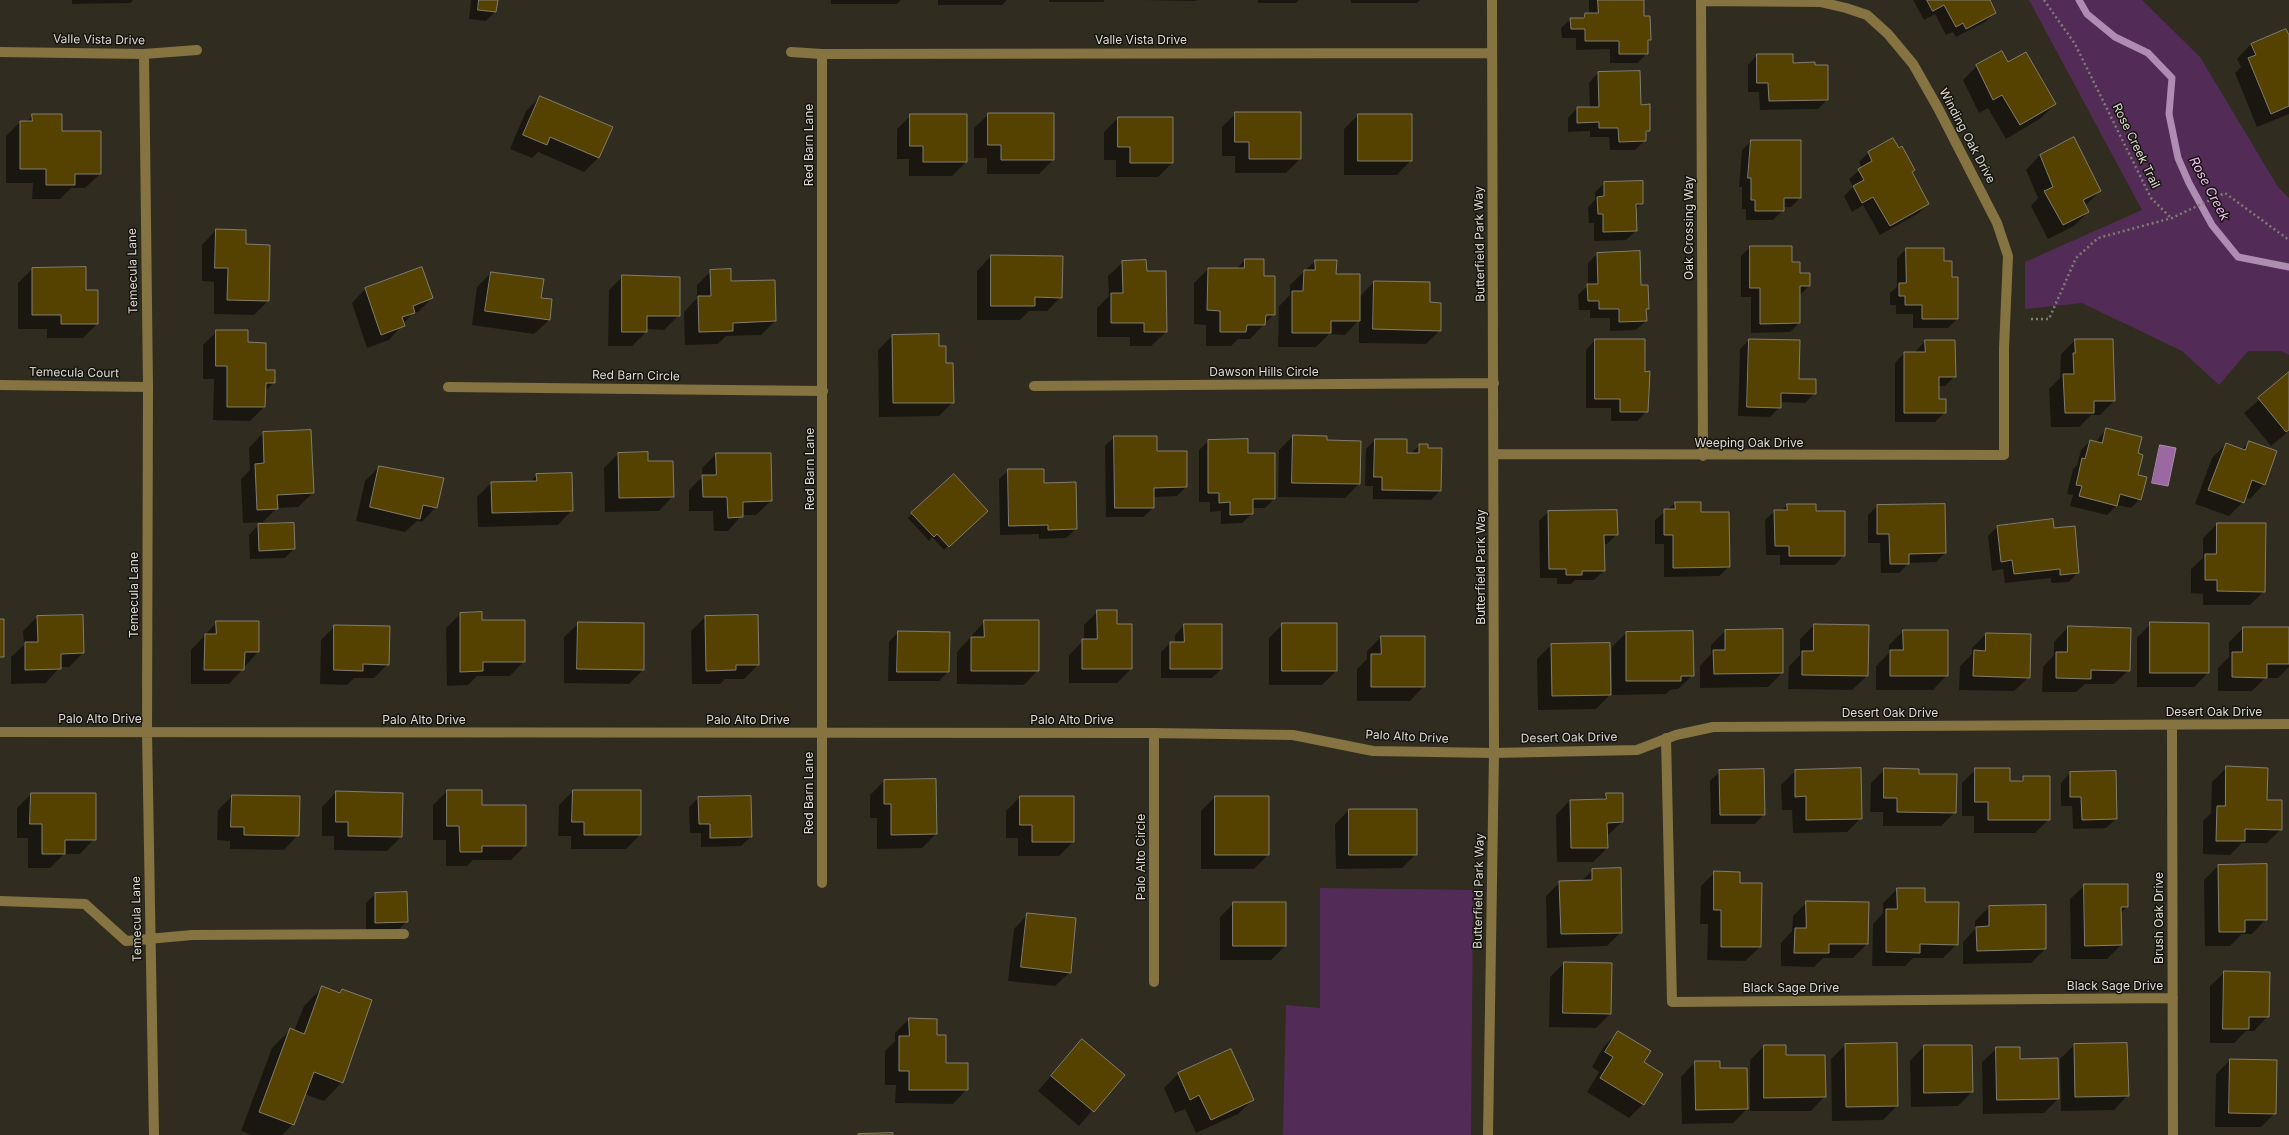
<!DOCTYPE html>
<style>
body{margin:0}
canvas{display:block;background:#302c20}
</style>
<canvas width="2289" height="1135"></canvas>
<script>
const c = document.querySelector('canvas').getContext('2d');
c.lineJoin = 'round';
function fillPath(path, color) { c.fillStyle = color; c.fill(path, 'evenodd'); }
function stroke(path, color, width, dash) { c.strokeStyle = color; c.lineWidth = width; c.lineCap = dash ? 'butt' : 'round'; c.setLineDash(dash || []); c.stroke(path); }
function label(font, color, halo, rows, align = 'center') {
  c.font = font + ' Inter,sans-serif'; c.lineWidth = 3; c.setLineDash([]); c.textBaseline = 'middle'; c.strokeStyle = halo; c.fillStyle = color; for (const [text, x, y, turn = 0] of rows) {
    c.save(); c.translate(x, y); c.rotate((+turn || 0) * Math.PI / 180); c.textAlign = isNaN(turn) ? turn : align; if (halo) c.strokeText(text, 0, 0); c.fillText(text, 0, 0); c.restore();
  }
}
fillPath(new Path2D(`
 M2029,0H2142L2200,57L2278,187L2289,198V355L2281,351H2248L2219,385L2182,351L2082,303L2025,309V262L2142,210Z
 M1320,888L1473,890L1471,1135H1283L1286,1005L1320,1008Z`), '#522c57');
const water = new Path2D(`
 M2160,445L2176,448L2168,486L2152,483Z`);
fillPath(water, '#9b69a1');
stroke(water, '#af8cb1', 1);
fillPath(new Path2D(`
 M72,0H133L130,3L72,4Z
 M471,0H497L495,12L486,21L469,19Z
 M831,0H901L897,4H831Z
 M938,0H1007L1002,5H938Z
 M1049,0H1105L1103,2H1049Z
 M1142,0H1197L1196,1Z
 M1258,0H1299L1296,3H1258Z
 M1351,0H1420L1417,3H1351Z
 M1589,0H1643V17L1650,40L1647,43V53L1638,63H1610V49L1576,50V38H1562L1561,28L1571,19H1580L1585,14H1589Z
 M1913,0H1989L1995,13L1985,22L1956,37L1953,32L1946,35L1935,14L1924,20Z
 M2289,38V114L2257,127L2235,73L2241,67L2237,59L2251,44Z
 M1757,55L1792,64L1827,100L1818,109L1760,110L1759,92H1748V65Z
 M2008,64L2055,104L2041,118L2006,139L1988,108L1979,113L1963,80L1977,66Z
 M1598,73L1640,106L1649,130L1645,135V140L1635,150H1610L1609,137H1590V131L1568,132V118L1577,108H1590L1589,83Z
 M540,97L611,127L598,158L584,172L538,152L532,158L510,149L526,111Z
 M1236,113L1300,159L1286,173H1235V156H1222V127Z
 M989,114L1053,160L1039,174H987V158H974V128Z
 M33,115L61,132L100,174L85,188H71L60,199H32L33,183H6V136L20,122H26Z
 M911,115L966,162L952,176H909V159H897V129Z
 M1358,115L1411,160L1397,175H1344V129Z
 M1118,118H1172V163L1158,177H1116V160H1104V132Z
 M1893,139L1928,203L1919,213L1880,235L1863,205L1852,212L1844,196L1853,187L1849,179L1862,168L1859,162L1868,153Z
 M1751,141L1800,198L1791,207H1783V210L1773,220H1746V209H1742V187H1739L1742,150Z
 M2040,155L2100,191L2085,206L2088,212L2074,226L2048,239L2031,206L2038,198L2026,170Z
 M1605,183L1642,203L1635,210L1636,231L1626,240L1594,241V223H1589L1588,207L1595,200V192Z
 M216,230L245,245L268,301L254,315L214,314V282L202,281V245Z
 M1750,247L1791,263L1809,286L1799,296V323L1790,332L1751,333V297H1741V256Z
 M1906,249L1943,262L1951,278H1957V319L1948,328H1913V314H1896V305H1890V293L1897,287V258Z
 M1597,254L1640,286L1648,308L1645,311L1646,321L1636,330L1610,331V318H1590V310H1579L1578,295L1588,285V263Z
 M991,256L1061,297L1047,311H1029L1020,320H977V271Z
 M1245,260L1263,277L1274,314L1250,339H1238L1231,346H1206V325L1194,324V283L1208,269H1236Z
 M1315,261L1359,297L1374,282L1429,303L1440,330L1426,344L1359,343V320L1345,335L1329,334L1316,347H1278L1279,306L1290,295V285Z
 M1123,262L1166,332L1151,346H1130V337H1097V308L1109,296L1108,276Z
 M32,269L85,291L97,324L83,338H47V329H18V283Z
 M711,271L730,282L775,321L761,335L726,336L718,344L685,345L684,312L697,298V285Z
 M491,273L540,299L549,320L534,334L472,325L477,287Z
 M623,276L679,315L664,330L646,329V332L632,346H608L609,290Z
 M366,288L432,298L418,312L412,314L389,340L367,348L352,303Z
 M217,331L247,343L274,383L264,392V407L250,421L213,420L214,379H203V345Z
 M892,336L938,347L945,364L953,402L939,416L879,417L878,350Z
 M1595,340L1644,373L1647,411L1637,421H1611V408H1586V350Z
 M1749,340L1799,341L1798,380L1815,393L1805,403L1780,402V407L1770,417L1738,416L1740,349Z
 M2075,340L2114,401L2100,415H2091L2079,427H2051L2049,389L2060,378L2061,354Z
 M1925,341L1955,376L1945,386H1938V400L1945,412L1935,422H1895V363L1904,353H1916V351Z
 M2289,374V431L2271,446L2244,413Z
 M2106,429L2137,454V476L2140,499L2131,508L2117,505L2107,515L2070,506L2073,495L2067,494L2073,469L2077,465L2081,450L2090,441L2096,442Z
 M310,431L313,493L298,507L277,508L263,522L243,523L241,479L250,470L249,448L263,433Z
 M1293,436L1326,441L1360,442L1359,484L1345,498L1278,497L1279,450Z
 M1114,437L1156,452L1186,487L1177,496L1153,497V508L1143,517H1106L1105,446Z
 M1375,440L1406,454H1410L1420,445L1427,449L1440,491L1431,500L1373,499V486H1365L1366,449Z
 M1208,441L1247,454L1274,499L1265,508H1252V514L1242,523L1221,524V511L1210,512V502H1199V450Z
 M2249,442L2264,484L2250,499L2245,497L2243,502L2229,516L2195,504L2212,458L2226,444L2241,450Z
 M618,454L647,462L673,496L659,511L605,512L604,468Z
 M716,454H770L771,501L756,515H742L728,531H714L713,511H689V490L702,477V468Z
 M379,467L436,507L422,522L417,521L405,532L356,521L365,481Z
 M1009,470L1076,529L1066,538L1039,539V534L1000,535L999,479Z
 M537,475L572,510L558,525L478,527L477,497L491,483L530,482Z
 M1675,503L1700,513L1729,567L1719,576L1664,577V544H1655V520Z
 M1787,505L1815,512L1844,555L1835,565H1780V555H1766L1765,520L1775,511H1781Z
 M1877,506L1945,553L1936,562L1909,563L1899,573H1881L1880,543H1868V515Z
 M1548,512L1617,534L1607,544H1604V571L1594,580H1575L1571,584H1557V578H1540L1539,521Z
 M912,514L982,515L944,550L932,537L929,541L908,518Z
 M2217,524L2264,591L2250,605H2203V594L2191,593V569L2203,558V538Z
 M258,525L294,549L285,558L250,559L249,535Z
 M1997,527L2053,529L2078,572L2069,582L2051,583V578L2005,583L2003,569L1992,571L1988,536Z
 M1098,611L1116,625L1131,669L1117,683H1069V655L1084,640V625Z
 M460,614L481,621L524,661L510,676H477L468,685L447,686L446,628Z
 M82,616L83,653L69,667H60L46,683L11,684V657L24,645L23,631L37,617Z
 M705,617L758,665L744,679H725L720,684H692L691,631Z
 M985,621L1038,670L1024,685L957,684V652Z
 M217,622L258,652L229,684H191V650Z
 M579,623L643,670L629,684L564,683V637Z
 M2151,623L2208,673L2194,687H2137V638Z
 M1283,624L1336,671L1322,685H1269V638Z
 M1184,625L1221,669L1212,678H1161V652L1170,643H1175V635Z
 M1814,625L1868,626L1867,676L1852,690L1788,689L1789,666L1800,655V639Z
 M335,626L388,664L374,678H354L347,685L320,684L321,640Z
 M2068,627L2129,670L2114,684H2085L2076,692H2042L2043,667L2054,655V642Z
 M2243,628H2289V667L2278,678H2265L2252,691H2218V668L2229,657V642Z
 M1725,631L1782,673L1768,687L1700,688V666L1711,654V645Z
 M1903,631L1947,675L1933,690H1876V666L1889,653V645Z
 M898,632L948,672L939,681H888L889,642Z
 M1626,633L1693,675L1678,689L1670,690L1666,694L1612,695V693L1596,709L1538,710L1537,659L1551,645L1612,691V647Z
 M1986,634L2029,677L2014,691L1959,690L1960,666L1972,654V648Z
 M1381,637L1424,686L1410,701H1357V669L1367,659V651Z
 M2226,768L2266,801L2281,829L2267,843H2242L2230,855L2203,854V821L2211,813L2212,782Z
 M1885,769L1917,775L1955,812L1941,826H1883V812H1870L1871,783Z
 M1976,769L2009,782H2018L2024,777L2049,819L2035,833H1974V816H1962V783Z
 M1720,771L1764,814L1755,824H1711L1710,781Z
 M1795,771L1861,818L1847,832L1793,833L1792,810H1782L1781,785Z
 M2115,772L2116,819L2106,828L2073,829L2072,806H2061V783L2070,773Z
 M884,781L936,834L922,848L877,849V818H870V795Z
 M447,791H481V806L525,846L511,860H473L467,866H446V840H433V805Z
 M573,791L640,835L626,849H571V836H558L559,805Z
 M336,792L401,837L387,851L334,850V836H322V807Z
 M31,794L94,839L80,854H64L50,868H28V838H17V808Z
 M1607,794L1622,822L1607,836V848L1593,862H1557L1556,815L1570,800H1601Z
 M232,796L298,835L284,850L230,849V841L217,840L218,810Z
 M1020,797L1073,842L1059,856H1018V838H1006V811Z
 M1215,797H1268V855L1254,869H1201V811Z
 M698,798L751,837L741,846L701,847V833H690L689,807Z
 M1349,810L1416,854L1402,868L1336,869L1335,824Z
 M2266,865V919L2252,934H2242L2230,946H2205L2204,880L2218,866Z
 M1593,870L1621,932L1607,946L1547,948L1546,896L1560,882L1581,881Z
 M1715,872L1739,884H1761L1760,947L1745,961L1707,960L1708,924H1700L1701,886Z
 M2085,885H2127V907L2120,914L2121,945L2107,959H2071L2070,899Z
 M1897,889L1957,944L1943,958H1913L1905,966H1872L1873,924L1883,913V903Z
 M375,894L407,921L397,931L366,932V903Z
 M1807,902L1867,944L1853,958H1823L1814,967L1781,966V943L1792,931L1793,916Z
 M1234,903L1285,946L1271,960H1220V917Z
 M2045,906V949L2031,963L1963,964V942L1975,929V921L1989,907Z
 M1028,914L1070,972L1055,986L1008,981L1014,929Z
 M1564,963L1610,1014L1596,1028L1549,1027L1550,977Z
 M2225,972L2268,1016L2254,1031H2246L2234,1043H2210V986Z
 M322,988L339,994L342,990V1082L324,1101L304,1094L293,1124L282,1135H252L241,1131L272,1048L290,1030L294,1031L304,1006Z
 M909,1019L936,1036L945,1064L967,1089L953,1104L895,1103L896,1085H885V1051L895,1041V1033Z
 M1619,1032L1642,1063L1643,1104L1629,1118L1587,1092L1599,1072L1592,1067L1604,1046Z
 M1082,1040L1123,1075L1079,1126L1038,1091Z
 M1896,1044L1897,1106L1883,1120L1832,1121L1831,1059L1845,1045Z
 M2126,1044L2128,1095L2114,1110L2061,1111L2060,1059L2074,1045Z
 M1764,1046H1785V1056L1825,1096L1811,1111H1750V1060Z
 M1924,1046L1972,1092L1958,1106L1911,1107L1910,1061Z
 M1997,1048L2019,1060L2058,1099L2044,1113L1983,1114L1982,1062Z
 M1230,1050L1253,1099L1238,1114L1196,1133L1185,1109L1175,1113L1164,1088L1178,1074Z
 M2230,1060L2275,1113L2261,1127H2215L2216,1074Z
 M1695,1062L1719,1069L1747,1109L1733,1123L1682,1124L1681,1077Z`), '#0007');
stroke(new Path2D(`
 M2079,0L2087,14L2115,37L2148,53L2172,78L2169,114L2178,158L2189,183L2212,225L2238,257L2289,267`), '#af8cb1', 7);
const building = new Path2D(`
 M479,0H498L496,12L478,10Z
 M1598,0H1644V16H1650L1651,40H1648V54H1619V41H1585V29H1571L1570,18H1584L1585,13H1598Z
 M1927,0H1990L1996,13L1966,29L1963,23L1956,27L1944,5L1933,11Z
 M2286,29L2289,35V106L2271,114L2248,58L2256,55L2251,44Z
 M2002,51L2008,62L2026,52L2056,104L2020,125L2002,95L1993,100L1976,65Z
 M1757,54H1793V63L1815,62V65H1828V100L1769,101L1768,83H1757Z
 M1640,71L1641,105L1650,104V131H1646V141L1619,142L1618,128H1599V122L1577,123V107H1599L1598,72Z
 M540,96L613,127L599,158L550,137L547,145L523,135Z
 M1235,112H1301V159H1249V142H1235Z
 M988,113H1054V160H1001V145H988Z
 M32,114H62V131H101V174H75V185H46V169H20V121H32Z
 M910,114H967V162H923V146H910Z
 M1358,114H1412V161H1358Z
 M1118,117H1173V163H1130V147H1118Z
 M2074,137L2101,191L2083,200L2089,212L2063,225L2044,191L2053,187L2040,155Z
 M1893,138L1899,148L1902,146L1915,170L1912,172L1929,204L1890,226L1873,197L1862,203L1853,186L1864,180L1858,169L1872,161L1868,152Z
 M1751,140H1801V198H1784V211H1755V200H1751V178H1748Z
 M1643,181V204H1636L1637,231L1603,232V214H1598L1597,197L1604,196V182Z
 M216,229L246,230V244L270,245L269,301L227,300L228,268H215Z
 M1750,246H1792V262H1800V273H1810V286H1800V323L1760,324V288H1750Z
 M1906,248H1944V261H1952V277H1958V319H1922V305H1905V296H1899V283H1906Z
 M1640,251L1641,285H1648L1649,309H1646L1647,321L1619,322V309H1599V301H1588L1587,284H1598L1597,253Z
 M991,255L1063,256L1062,298L1035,297V306H991Z
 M1245,259H1264V276H1275V315H1266L1265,325H1247L1246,332H1220V311L1207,310L1208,268H1244Z
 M1146,260L1147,271H1166L1167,332H1144V323H1111V293H1123L1122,261Z
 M1315,260H1337L1336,274H1360V321H1331V333H1292V291H1303L1304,270H1315Z
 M86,267V290H98V324H61V315H32V268Z
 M422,267L433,298L413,306L415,313L402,317L405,326L381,335L365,288Z
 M731,269V281L775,280L776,321L733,323V331L699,332L698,296H711L710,270Z
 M491,272L544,279L541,298L552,299L550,320L485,311Z
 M622,275L680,277V316H647V332H622Z
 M1374,281L1430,282V302L1441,303V331L1373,329Z
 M216,330H248V342L266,343V370H275V383H266L265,407H227V366H216Z
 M939,334V346H946V363H953L954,403H893L892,335Z
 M1595,339H1645V372L1650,371L1648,412H1620V399H1595Z
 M1749,339L1800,340L1799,379H1816V394L1781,393V408L1747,407Z
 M2075,339H2113L2115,401H2094V413H2065L2063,374H2074L2073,353H2075Z
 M1925,340H1955L1956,377H1939V399H1946V413H1904V352H1925Z
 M2289,372V430L2286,432L2258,398Z
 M2106,428L2142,437L2138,453L2143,455L2138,475L2147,477L2141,500L2120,494L2117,506L2079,496L2082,486L2076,485L2082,458L2085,459L2090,440L2102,443Z
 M311,430L314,493L277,495L278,509L257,510L255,464L264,463L263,432Z
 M1293,435L1327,436V440L1361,441L1360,484L1292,483Z
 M1114,436H1157V451H1187V487L1154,488V508H1115Z
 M1248,439V453H1275V499H1253V514L1230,515V502L1219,503V493H1208V440Z
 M1375,439H1407V453H1419V444H1428V448H1442L1441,491L1382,490V477H1374Z
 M2249,441L2277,451L2265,485L2252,480L2244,503L2208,490L2226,443L2245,450Z
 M648,452V461H673L674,497L619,498L618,453Z
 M716,453H771L772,501L743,502V517L728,518L727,497H703L702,475H716Z
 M379,466L444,478L437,508L423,505L420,519L370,507Z
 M1008,469H1044V483L1076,482L1077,529L1048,530V525L1009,526Z
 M572,473L573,511L492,513L491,482L537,481L536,474Z
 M954,474L988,511L949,547L937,534L934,537L911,513Z
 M1675,502H1701V512H1729L1730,567L1673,568V535H1664V509H1675Z
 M1787,504H1816V511H1845V556H1789V546H1775L1774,510H1787Z
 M1945,504L1946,553L1909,554V564H1890L1889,534H1877V505Z
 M1617,510L1618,535H1604L1605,571H1582V575H1566V569H1549L1548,511Z
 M2053,519L2054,528L2075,526L2079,573L2060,575V569L2014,574L2012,560L2001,562L1997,526Z
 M294,523L295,549L259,551L258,524Z
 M2217,523H2266L2265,592L2217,591V580H2205V554H2216Z
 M1097,610H1117V624H1132V669H1082V639H1097Z
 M482,612V620H525V662H483V671L460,672V613Z
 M83,615L84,653L61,654V669L25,670V642H38L37,616Z
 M758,615L759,665H736V670L706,671L705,616Z
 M0,619H4V657H0Z
 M984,620H1039V671H971V637H984Z
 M216,621H259V652H245L244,670H204L205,634H216Z
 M578,622L644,623V670L577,669Z
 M2150,622L2209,623V673H2150Z
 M1282,623H1337V671H1282Z
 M1184,624H1222V669H1170V642H1184Z
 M1814,624L1869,625L1868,676L1802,675V651H1813Z
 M334,625L390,626L389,665L363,664V671L334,670Z
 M2068,626L2131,628L2130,671L2091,670V679L2056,678V652H2067Z
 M2243,627H2289V664H2267V678L2232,677V652H2242Z
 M1783,629V673L1714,674L1713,650H1725V630Z
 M1903,630H1948V676H1890V650H1903Z
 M898,631L950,632L949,672H897Z
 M1693,631L1694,676H1681V681H1626V632Z
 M1986,633L2031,634L2030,678L1973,676L1974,650L1985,651Z
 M1381,636H1425V687H1371V654H1381Z
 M1610,643L1611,695L1552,696L1551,644Z
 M2226,766L2268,768L2267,800H2282V830L2245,829V841H2216L2217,806H2225Z
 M1861,768L1862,819L1806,820V796L1795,797V770Z
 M1884,768L1919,769V774H1957L1956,813L1897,812V798H1884Z
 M1975,768H2010V781H2023V776H2050V820H1988V802H1975Z
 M1764,769L1765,815H1720L1719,770Z
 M2116,771L2117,819L2082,820L2081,797H2070V772Z
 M936,779L937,834L891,835V804H884V780Z
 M447,790H482V805H526V846H482V852H460L459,826H447Z
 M573,790H641V835H584V822H572Z
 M336,791L403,793L402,837L348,836V822H336Z
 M31,793H96V840H65V854H42V824H30Z
 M1606,793H1623V822L1607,823L1608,848H1571L1570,800L1606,799Z
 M232,795L300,796L299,836L244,835V827H231Z
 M751,796L752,837L710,838V824H699L698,797Z
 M1020,796H1074V842H1032V825H1020Z
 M1215,796H1269V855H1215Z
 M1349,809H1417V855H1349Z
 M2267,864V920H2245V932H2219L2218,865Z
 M1621,868L1622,933L1561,934L1559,881L1592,880V869Z
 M1714,871L1740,872V883H1762L1761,947H1721V910H1714Z
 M2084,884H2128V907H2121L2122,945L2085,946Z
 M1897,888H1925V902H1959L1958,945L1920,944V953L1886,952V909H1897Z
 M407,892L408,922L375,923V893Z
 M1806,901L1869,902L1868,944H1829V953H1794L1795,928H1806Z
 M1233,902H1286V946H1233Z
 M2046,905V949L1977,951L1976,927L1989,926V906Z
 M1027,913L1076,918L1071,973L1021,967Z
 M1564,962L1612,963L1611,1014L1563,1013Z
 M2224,971L2270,972L2269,1017H2249V1029H2223Z
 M322,986L340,993L342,989L372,1000L343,1083L314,1072L294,1125L259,1112L290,1028L304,1034Z
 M909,1018L937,1019V1035H946V1063H968V1090H909V1071H899V1036H909Z
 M1618,1031L1651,1051L1644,1062L1663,1074L1644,1105L1600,1078L1613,1057L1605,1052Z
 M1082,1039L1125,1075L1094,1112L1051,1076Z
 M1897,1043L1898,1106L1846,1107L1845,1044Z
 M2127,1043L2129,1096L2075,1097L2074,1044Z
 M1764,1045H1786V1055H1825L1826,1097L1764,1098Z
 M1924,1045H1972L1973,1092L1924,1093Z
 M1996,1047H2020V1059L2058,1058L2059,1099L1997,1100Z
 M1231,1049L1254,1100L1211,1120L1199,1095L1190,1100L1178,1073Z
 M2230,1059L2277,1060L2276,1114L2229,1113Z
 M1695,1061H1720V1068H1747L1748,1109L1696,1110Z
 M893,1133V1135H858V1134Z`);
fillPath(building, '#564200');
stroke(building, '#817c6e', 1);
stroke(new Path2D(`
 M2044,0L2075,44L2151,198L2171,218
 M2031,319H2049L2076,258L2098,238L2172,218L2225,193L2289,240`), '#817d74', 2.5, [2, 3]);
stroke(new Path2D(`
 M1701,0L1703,456
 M0,52L144,54L197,50
 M791,52L822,54L1491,53
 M144,54L148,387L147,732L154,1135
 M822,54V883
 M0,385L148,387
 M1034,386L1494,383
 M448,387L823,391
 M1494,454L2004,455V348L2008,256L1997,223L1938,108L1913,64L1888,34L1867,15L1846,8L1820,2L1701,1
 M2172,725L2173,1135
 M0,732L1154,733L1293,735L1373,751L1494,753L1637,750L1676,735L1713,727L2289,724
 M1154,733V982
 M1666,738L1672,1002L2173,998
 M0,901L85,904L126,941L192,935L404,934
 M1488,1135L1494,753L1492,0`), '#857341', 10);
label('12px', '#dfdcd5', '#16140f', [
 ["Valle Vista Drive",99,40,1],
 ["Valle Vista Drive",1141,40],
 ["Winding Oak Drive",1967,136,62],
 ["Red Barn Lane",809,145,-90],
 ["Rose Creek Trail",2136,146,64],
 ["Oak Crossing Way",1689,228,-90],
 ["Butterfield Park Way",1480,244,-91],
 ["Temecula Lane",133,271,-91],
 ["Dawson Hills Circle",1264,372],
 ["Temecula Court",74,373,1],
 ["Red Barn Circle",636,376,1],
 ["Weeping Oak Drive",1749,443],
 ["Red Barn Lane",810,469,-90],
 ["Butterfield Park Way",1481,567,-90],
 ["Temecula Lane",134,595,-90],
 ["Desert Oak Drive",2214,712],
 ["Desert Oak Drive",1890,713],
 ["Palo Alto Drive",100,719],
 ["Palo Alto Drive",424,720],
 ["Palo Alto Drive",748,720],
 ["Palo Alto Drive",1072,720],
 ["Palo Alto Drive",1407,737,3],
 ["Desert Oak Drive",1569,738,-1],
 ["Red Barn Lane",809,793,-90],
 ["Palo Alto Circle",1141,857,-90],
 ["Butterfield Park Way",1479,891,-89],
 ["Brush Oak Drive",2159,918,-90],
 ["Temecula Lane",137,919,-91],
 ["Black Sage Drive",2115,986],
 ["Black Sage Drive",1791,988]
]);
label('italic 13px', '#f4bcfb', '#16140f', [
 ["Rose Creek",2209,189,62]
]);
</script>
